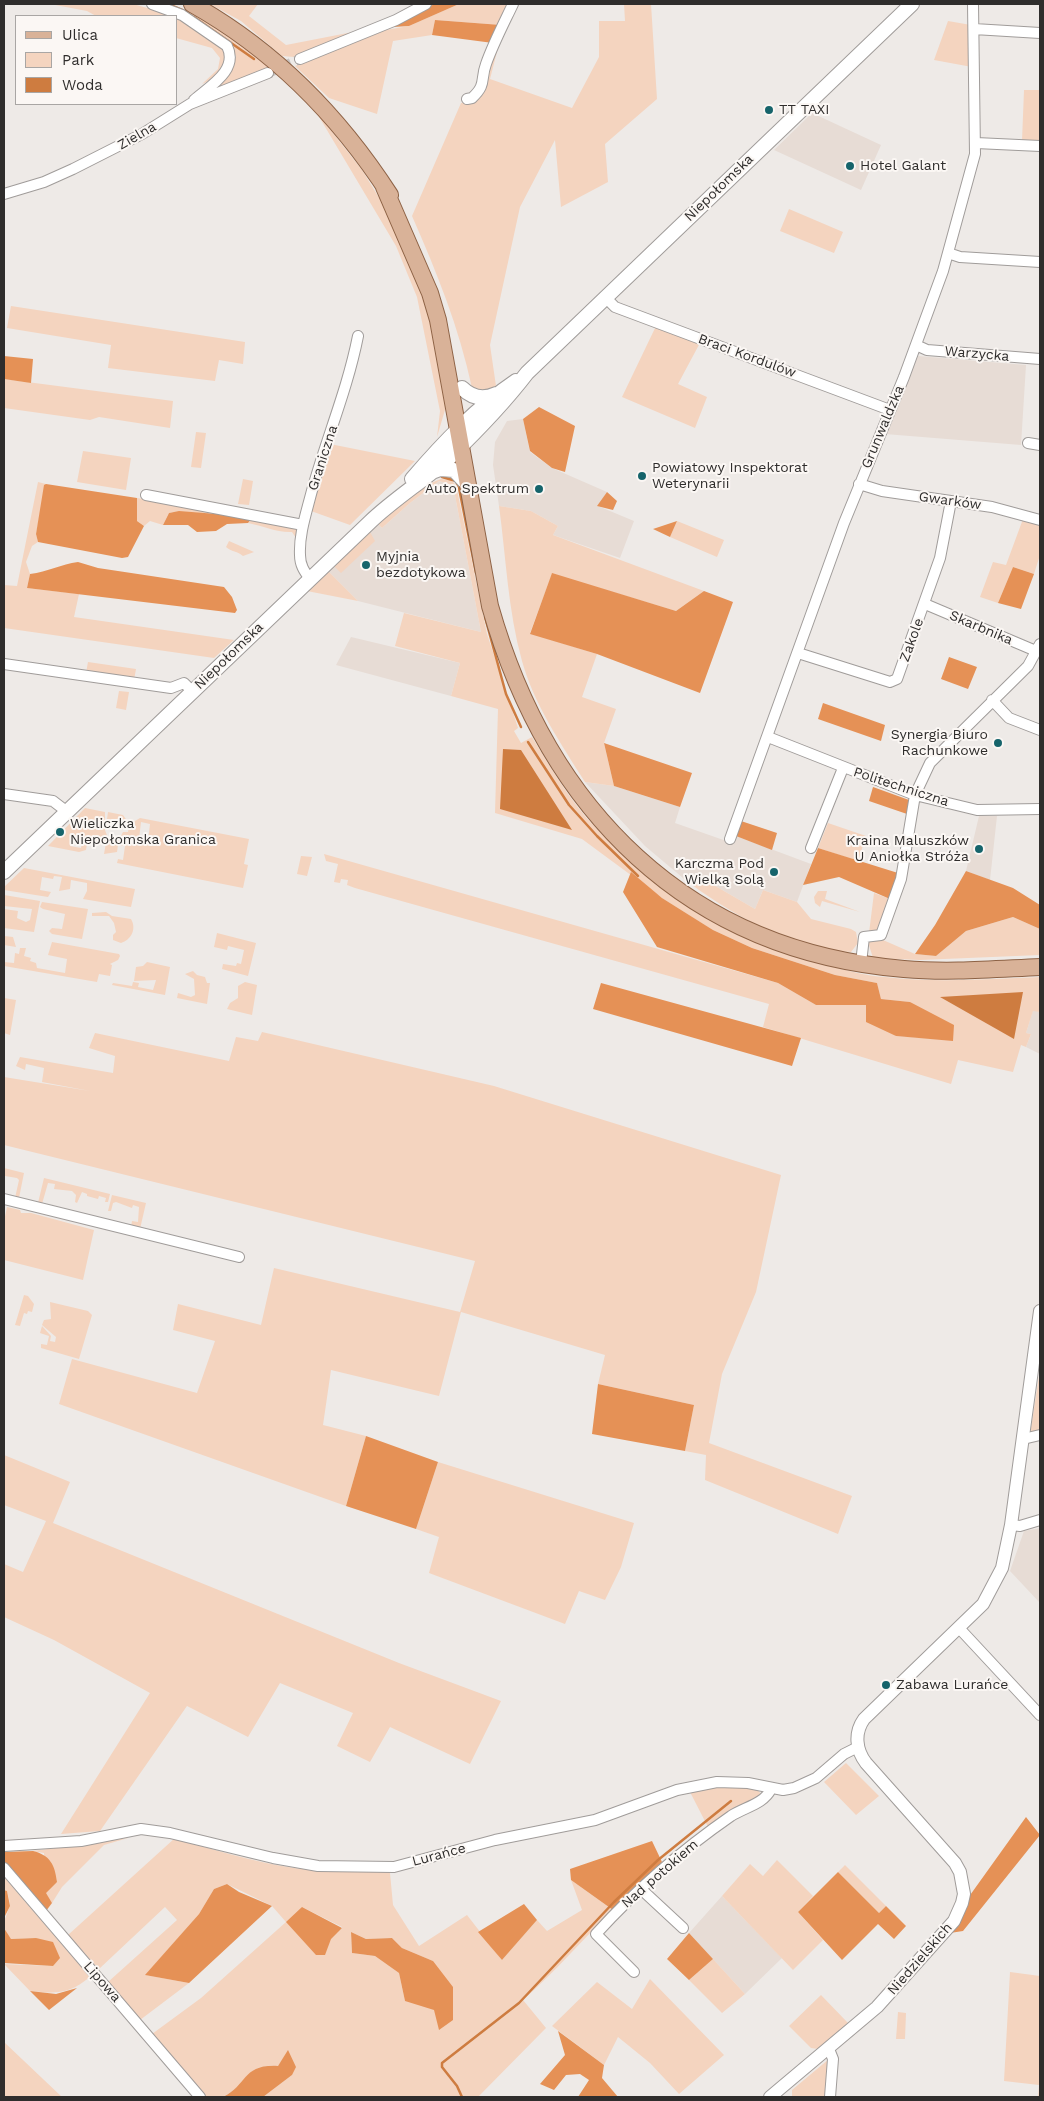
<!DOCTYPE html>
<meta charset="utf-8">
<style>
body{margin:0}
#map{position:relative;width:1044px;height:2101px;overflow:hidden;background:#eeeae7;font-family:"Work Sans",sans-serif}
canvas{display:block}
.frame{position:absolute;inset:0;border:5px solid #2f2d2c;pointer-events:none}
.legend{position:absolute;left:15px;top:15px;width:162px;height:90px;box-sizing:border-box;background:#fbf7f4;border:1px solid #a9a6a4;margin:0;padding:6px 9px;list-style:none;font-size:15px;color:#2f2d2c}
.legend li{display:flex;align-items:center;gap:10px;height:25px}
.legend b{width:25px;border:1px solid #a9a6a4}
</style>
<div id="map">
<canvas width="1044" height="2101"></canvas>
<div class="frame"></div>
<ul class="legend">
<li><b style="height:6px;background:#d9b298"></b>Ulica</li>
<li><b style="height:14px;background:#f4d4bf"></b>Park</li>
<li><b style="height:14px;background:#ce7c40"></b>Woda</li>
</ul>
</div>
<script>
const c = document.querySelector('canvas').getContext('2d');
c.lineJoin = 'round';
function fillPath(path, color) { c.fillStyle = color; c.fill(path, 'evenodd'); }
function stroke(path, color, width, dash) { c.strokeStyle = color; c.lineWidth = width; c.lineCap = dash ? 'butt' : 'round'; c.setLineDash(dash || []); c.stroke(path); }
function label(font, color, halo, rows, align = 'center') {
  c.font = font + ' "Work Sans",sans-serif'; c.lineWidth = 4; c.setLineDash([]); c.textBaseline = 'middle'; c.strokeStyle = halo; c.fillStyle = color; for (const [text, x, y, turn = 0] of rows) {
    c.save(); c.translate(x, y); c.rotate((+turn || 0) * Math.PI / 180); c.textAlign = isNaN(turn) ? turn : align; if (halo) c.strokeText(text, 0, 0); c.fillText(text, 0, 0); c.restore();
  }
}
fillPath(new Path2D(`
 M812,113L881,145L861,190L774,150Z
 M918,356L1026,365L1021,445L885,434Z
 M523,419L530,452L552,468L607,492L598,506L634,521L620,558L553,535L558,526L531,511L499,506L493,465L495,442L507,421Z
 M439,481L453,485L481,632L358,601L328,571L378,524L382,528L410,503Z
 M351,637L460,663L451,696L336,665Z
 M585,782L614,786L680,807L675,823L732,843L736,836L811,864L797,902L763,890L755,909L712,884L683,878L645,846Z
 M979,816H997L990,880L966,871Z
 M1033,1010L1040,1012V1054L1026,1047L1031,1034L1026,1033Z
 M1040,1528V1603L1010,1571L1024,1531Z
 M722,1896L782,1958L745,1994L689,1933Z`), '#e7dcd5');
fillPath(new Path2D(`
 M50,4H133L176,16H96L87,11Z
 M161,4C195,4 239,45 267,65L268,69L205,94L232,68L236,56L229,45Z
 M210,4H258L249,16L286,45L358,31L359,33L295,60L294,57L282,56L241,21Z
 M459,4H511L501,25L435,20L432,35L393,41L377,114L329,98L295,66L374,32L409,26Z
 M624,4H651L657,99L605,144L608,182L561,207L555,140L520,207L490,345L496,386C488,392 481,392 472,388C459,327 437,273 412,216L461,103L477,101L483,94L489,67L499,44L490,79L572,108L599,57V21H625Z
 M176,16L224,50C229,68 218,77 202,84L218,69L220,58L212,48L176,38Z
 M948,21L971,25L972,67L934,60Z
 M1024,90H1040V142L1022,141Z
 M315,110L362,170L386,209L411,263L427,308L447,403L437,437L440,411L417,297L396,246Z
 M789,209L843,232L834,253L780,231Z
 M11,306L245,342L243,364L219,360L215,381L108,368L111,345L7,328Z
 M657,324L701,341L678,384L707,397L695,428L622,397Z
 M4,379L173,401L170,428L99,417L90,420L4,408Z
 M196,432L206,433L201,468L191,467Z
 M330,444L415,461L350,525L311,511Z
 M83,451L131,458L126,490L77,482Z
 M243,479L253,481L249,505L238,504Z
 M441,479L451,480L456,485L487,634L518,728L514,731L521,743L532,737C551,768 570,801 595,827C662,899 735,942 829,966C847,970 866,976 885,977C937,983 988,979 1040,977V1012L1033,1011L1026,1033L1031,1034L1026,1047L1021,1045L1013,1072L958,1060L951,1084L763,1027L769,1004L355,888L347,885L348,880L341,879L340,883L334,882L338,864L326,861L324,854L778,983L816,1005H866L896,1036L953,1040L910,1002L881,999L877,983L835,975L752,948L713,930L662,898L582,839L495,813L498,709L451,696L460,663L395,646L404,613L481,632L453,485L439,481L410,503L382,528L378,524C397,507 417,487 441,479Z
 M38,482L46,484L36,534L38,542L32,546L26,562L30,574L27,588L79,594L74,617L234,640L214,658L4,628V585L17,586Z
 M137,498L224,512C205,517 188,509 169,513L163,525L150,521L144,526L137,521Z
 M499,506L531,511L558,526L553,535L704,591L676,611L552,574L530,633L597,654L582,697L616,709L604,743L614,786L585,782C561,744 534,704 522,661C508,611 506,557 499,506Z
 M251,519L296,528V538L292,532C278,533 263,526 248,523Z
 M1023,519L1040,524V555L1034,574L1013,567L998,603L980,597L993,562L1006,565Z
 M677,521L724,540L717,557L670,537Z
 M370,532L375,541L341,573L334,566Z
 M229,541L254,552L243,556C238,551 231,552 226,547Z
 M328,571L358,601L307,591Z
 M88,662L136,669L134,680L86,673Z
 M119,691L129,692L126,710L116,708Z
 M85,808L105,812V830L108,838L119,840L123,832H128L130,820L135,821L140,818L249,839L244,864L248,865L243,888L117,863L118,859L123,860L125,846L118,845L117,852L104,854L106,843L89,839L74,840L70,846L81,848L82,842L87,844L86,850L79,852L48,846ZM141,822L150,824L148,841L139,839Z
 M108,812L123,815L128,822L107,819Z
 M828,823L866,836L858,861L818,848Z
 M301,856L312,857L307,876L297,874Z
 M24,868L135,889L131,907L83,899L87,891V883L71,880L70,889L59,891L62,877L54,876L53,879L42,877L40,890L51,892L48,897L4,890V887Z
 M683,878L712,884L755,909L763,890L797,902L811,919L851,929L856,932L858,943L851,952C796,952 725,911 683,878Z
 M818,891H827L825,899L860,912L822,901L820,907L815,903L814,897Z
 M874,893L890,899L879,930L872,934L869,933Z
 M4,895L40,901L34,932L4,928V909L18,911L17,918L26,922L30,920L32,909L4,906Z
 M42,902L88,909L82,939L52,934L49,931L52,928L62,929L65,914L43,909L40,907Z
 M106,912L112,916L131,919C137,929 131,940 121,943L113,940V935L116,932L114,923L109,916H92V913Z
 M1013,917L1040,929V955L920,960L873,958L868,942L883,940L915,954L936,956L966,931Z
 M217,933L256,943L248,976L222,969L223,964L236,966L237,963L241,964L244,950L228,946L227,950L214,947Z
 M4,936L13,937L16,947L4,945Z
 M52,942L119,954L120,956L118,960L110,964L112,965L110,976L99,974L97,982L4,966V962L14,963L15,953L19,954L20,948H26L24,956L31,958L30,961L36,963L37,968L65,973L67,959L48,955Z
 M147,962L170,967L165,995L112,985L113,983L132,986L133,982L139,983L138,987L153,990L156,980L134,981L136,967L143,966Z
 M193,971L197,975L205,977L207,983H210L207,1004L177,998L178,993L191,997L195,995L194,979L185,974Z
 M245,982L257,985L252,1015L227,1009L230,1003L238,998V986Z
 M4,998L16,1000L10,1035L4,1033Z
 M262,1032L494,1086L781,1175L756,1292L722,1374L709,1443L852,1496L838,1534L705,1480L706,1455L685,1451L694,1405L598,1384L605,1355L461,1312L439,1396L331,1370L323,1425L366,1436L346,1506L59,1404L72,1359L197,1393L215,1341L173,1330L178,1304L261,1325L274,1268L460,1312L475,1261L4,1145V1077L90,1091L42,1082L44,1068L26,1064L25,1070L16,1066L20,1057L113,1073L115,1056L89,1048L95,1033L229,1061L236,1037L258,1041Z
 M4,1168L24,1173L19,1198H15L19,1180L17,1178L5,1176Z
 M44,1178L110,1194L108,1202H105L106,1198L99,1196L98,1199L87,1196V1194L82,1192L77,1203L75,1202L76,1195L72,1191L54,1189L55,1184L48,1183L42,1204L38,1203Z
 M112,1195L146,1203L140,1229L131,1227L132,1221L138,1222L139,1207L133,1205L132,1208L116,1202L113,1203L111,1211H108Z
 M7,1207L20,1210L21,1213H31L94,1230L83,1280L4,1260V1221Z
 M24,1295L28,1296L34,1304L32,1312L28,1311L27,1314L24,1313L20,1326L15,1325Z
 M50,1302L88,1311L92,1315L79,1359L41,1348V1344L47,1345L49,1336L40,1333L42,1326L51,1336L50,1341L55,1342L56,1337L42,1325L44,1320L51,1319Z
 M1040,1370V1430L1030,1434Z
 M4,1455L70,1482L53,1523L399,1663L501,1701L470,1764L390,1727L370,1762L337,1746L353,1713L280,1683L248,1737L187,1706L100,1831L61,1834L150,1693L54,1640L4,1617V1564L23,1572L46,1521L4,1505Z
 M438,1462L634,1523L621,1567L605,1600L579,1591L565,1624L429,1573L439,1537L416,1529Z
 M846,1763L879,1796L856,1815L824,1782Z
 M717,1786L757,1789L761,1794L708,1827L690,1792Z
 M128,1838L104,1845L62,1887L52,1903L45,1893L44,1853L33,1851Z
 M175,1838C214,1850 254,1862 294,1868C325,1872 356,1870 387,1869L390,1873L393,1905L419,1946L467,1915L502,1960L537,1920L547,1931L582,1910L571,1880L613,1910C582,1940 555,1972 523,2000L546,2028L478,2097H263L292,2075L281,2062L278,2066C245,2063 247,2085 223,2097H204L152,2034L201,1998L286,1922L272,1906L227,1884L214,1889L199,1914L146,1975L189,1983L140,2020L108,1982L177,1920L165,1907L99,1969L68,1935ZM302,1907L342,1927V1928L330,1939ZM351,1932L366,1939L392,1938L402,1948L433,1961L405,2001L399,1973L375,1956L352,1953Z
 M777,1860L813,1896L798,1912L823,1940L793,1970L722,1896L750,1864L763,1876Z
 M845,1865L886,1906L879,1913L838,1872Z
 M4,1877L90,1977C69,1994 57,1994 30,1991L4,1964L53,1966L36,1938L11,1939C0,1923 4,1924 9,1908C11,1903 8,1896 7,1891L4,1890Z
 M713,1959L745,1994L722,2013L689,1980Z
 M1010,1972L1040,1976V2097H1038L1039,2085L1004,2081Z
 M650,1979L724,2055L679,2094L650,2063L618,2037L604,2065L552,2026L597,1982L632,2009Z
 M821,1995L848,2023L818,2049L811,2048L789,2026Z
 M898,2012L906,2013L905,2039H896Z
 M4,2042L62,2097H4Z
 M829,2059L825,2097H792V2090Z`), '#f4d4bf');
fillPath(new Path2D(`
 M435,4H459L409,26L393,27L409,15Z
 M435,20L501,25L493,43L432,35Z
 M4,356L33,359L31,383L4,379Z
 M539,407L575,426L565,472L552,468L530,451L523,419Z
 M46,484L137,498V521L144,526L128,557L122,558L38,542L36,534L44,485Z
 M607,492L617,501L613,510L597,506Z
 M179,511L217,514L224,512L251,519L248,523L227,524L216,531L197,532L188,525H163L169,513Z
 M677,521L670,537L653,529Z
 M78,562L98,568L224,587L232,597L237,610L235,613L27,588L30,574C48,572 61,564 78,562Z
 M1013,567L1034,574L1021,609L998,603Z
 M552,573L676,611L704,591L733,602L700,693L597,654L530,634Z
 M949,657L977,667L968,689L941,679Z
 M823,703L885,725L881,741L818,719Z
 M604,743L692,773L680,807L614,786Z
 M873,787L909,800L907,814L869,801Z
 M741,821L777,833L772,850L736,836Z
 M818,848L898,873L890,899L839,877L803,885Z
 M966,871L1013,888L1040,905V929L1013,917L966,931L936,956L915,954L935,925Z
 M631,872L662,898L713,930L752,948L835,975L877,983L881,999L910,1002L954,1025L953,1041L896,1036L866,1022V1005H816L778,983L657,947L623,892Z
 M601,983L801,1038L792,1066L593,1009Z
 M598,1384L694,1405L685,1451L592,1434Z
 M366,1436L438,1462L416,1529L346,1506Z
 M1026,1817L1040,1835L963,1931L950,1933L968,1898Z
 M652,1841L662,1862L629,1892L613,1910L571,1880L570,1869Z
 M33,1851C50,1855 55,1865 57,1882L46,1893L52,1903L46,1911L4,1861V1852Z
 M838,1872L879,1913L886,1906L906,1926L894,1939L878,1924L842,1960L798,1912Z
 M227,1884L239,1892L272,1906L189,1983L145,1975L199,1914L214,1889Z
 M4,1890L7,1891L10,1906L4,1918Z
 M524,1904L537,1920L502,1960L478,1932Z
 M302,1907L342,1928L331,1939L325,1955H316L286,1922Z
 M4,1928L11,1939L36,1938L53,1942L60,1958L53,1966L4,1963Z
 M351,1932L366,1939L392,1938L402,1948L433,1961L453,1987V2020L439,2030L434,2010L405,2001L399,1973L375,1956L352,1953Z
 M689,1933L713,1959L689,1980L667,1959Z
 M77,1988L49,2010L30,1991L56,1994Z
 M558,2031L604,2065L602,2078L618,2097H578L589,2080L580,2074L566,2075L554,2090L540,2084L565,2055Z
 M288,2050L296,2067L292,2075L263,2097H223C248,2085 242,2064 278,2066Z`), '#e59156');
fillPath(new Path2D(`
 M503,749L521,750L572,830L500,809Z
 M1023,992L1014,1039L940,997Z`), '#ce7c40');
stroke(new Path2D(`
 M168,4L182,10
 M194,17L254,59
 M442,477L456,481L459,488L476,573
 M485,617L506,694L521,727
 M528,742L569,805L597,836L638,876
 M462,2097L457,2086L442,2067V2063L519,2003L614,1902L658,1860L731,1801`), '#ce7c40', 2.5);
stroke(new Path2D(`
 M268,73L300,59`), '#c8c4c2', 10, [10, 5]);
const minor = new Path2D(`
 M152,4L182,15L227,46C239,70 210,86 194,100
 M974,29L1040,33
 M300,59L396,20L426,4
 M467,99L472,98C487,84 480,80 486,64C493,44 504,23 513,4
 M976,143L1040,146
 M4,194L44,182L73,169L142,134L190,104L268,73
 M948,253L960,257L1040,262
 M606,298L615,307L890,410
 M916,345L927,350L1040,359
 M1028,443L1040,445
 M859,484L882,491L992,507L1040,520
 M146,495L303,525
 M310,579C304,571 300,565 300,555C299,536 305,517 310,498C324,444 347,392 358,336
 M925,604L1036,651
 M798,653L890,682L897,679L940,558L951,501
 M4,664L171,688L184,683L192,691
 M992,700L1009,718L1040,730
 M768,737L915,795L977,810L1040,809
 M4,794L53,801L66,811
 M730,839L844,523L904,377L943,271L975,154L973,4
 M811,848L843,768
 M861,963L864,937L881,935L901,879L915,795L930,763L1028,666L1040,644
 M4,1199L239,1257
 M1023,1439L1040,1435
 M1011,1525L1020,1526L1040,1520
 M959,1628L1040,1715
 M4,1846L81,1841L141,1829L170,1833L273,1858L318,1866L394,1867L495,1840L595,1820L677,1790L717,1782L748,1783L783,1790L794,1788L816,1778L844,1754L858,1747
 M4,1868L200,2097
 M641,1889L683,1928
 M634,1972L596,1934C636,1890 682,1850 731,1816C745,1807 764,1804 771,1789
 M829,2049L833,2059L830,2097`);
const tertiary = new Path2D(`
 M770,2097L877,2007L954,1921L962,1903L964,1894L960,1872L955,1863L866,1763C856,1750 854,1733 864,1719L983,1604L1002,1568L1011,1525L1040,1311`);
const secondary = new Path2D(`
 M462,388C472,398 483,400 496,394
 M432,472L440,469L454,470L468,485
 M412,479C443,443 476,408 516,381
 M4,872L370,522C395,498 425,480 451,456C478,430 504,403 527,373L912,4`);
const primary = new Path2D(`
 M192,4C274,50 339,116 390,195
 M384,187L430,293L438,320L490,606C548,810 687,951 904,969C949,973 995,969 1040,967`);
stroke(minor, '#a09c9a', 12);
stroke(tertiary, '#a09c9a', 14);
stroke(secondary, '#a09c9a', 16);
stroke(primary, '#8d6245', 18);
stroke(minor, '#fff', 10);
stroke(tertiary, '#fff', 12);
stroke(secondary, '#fff', 14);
stroke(primary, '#d9b298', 16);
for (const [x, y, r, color] of [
 [769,110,5,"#16646b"],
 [850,166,5,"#16646b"],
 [642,476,5,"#16646b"],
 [539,489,5,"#16646b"],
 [366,565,5,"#16646b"],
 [998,743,5,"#16646b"],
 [60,832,5,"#16646b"],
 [979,849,5,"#16646b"],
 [774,872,5,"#16646b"],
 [886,1685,5,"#16646b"]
]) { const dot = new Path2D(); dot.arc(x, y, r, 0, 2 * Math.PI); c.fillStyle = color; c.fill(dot); stroke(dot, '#fbf7f4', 2); }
label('14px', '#2f2d2c', '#fbf7f4', [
 ["TT TAXI",779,110],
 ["Hotel Galant",860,166],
 ["Powiatowy Inspektorat",652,468],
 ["Weterynarii",652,484],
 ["Auto Spektrum",529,489,"right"],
 ["Myjnia",376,557],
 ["bezdotykowa",376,573],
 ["Synergia Biuro",988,735,"right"],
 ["Rachunkowe",988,751,"right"],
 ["Wieliczka",70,824],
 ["Niepołomska Granica",70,840],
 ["Kraina Maluszków",969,841,"right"],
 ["U Aniołka Stróża",969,857,"right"],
 ["Karczma Pod",764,864,"right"],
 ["Wielką Solą",764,880,"right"],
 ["Zabawa Lurańce",896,1685]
], 'left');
label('14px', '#2f2d2c', '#fbf7f4', [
 ["Zielna",137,136,-30],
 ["Niepołomska",719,188,-44],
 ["Warzycka",977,354,5],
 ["Braci Kordulów",747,356,20],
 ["Grunwaldzka",883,427,-67],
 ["Graniczna",323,458,-72],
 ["Gwarków",950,501,8],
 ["Skarbnika",981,628,23],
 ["Zakole",912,640,-70],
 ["Niepołomska",229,656,-44],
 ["Politechniczna",901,787,18],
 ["Lurańce",439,1855,-15],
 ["Nad potokiem",660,1874,-41],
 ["Niedzielskich",920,1959,-49],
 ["Lipowa",102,1982,49]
]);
</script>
